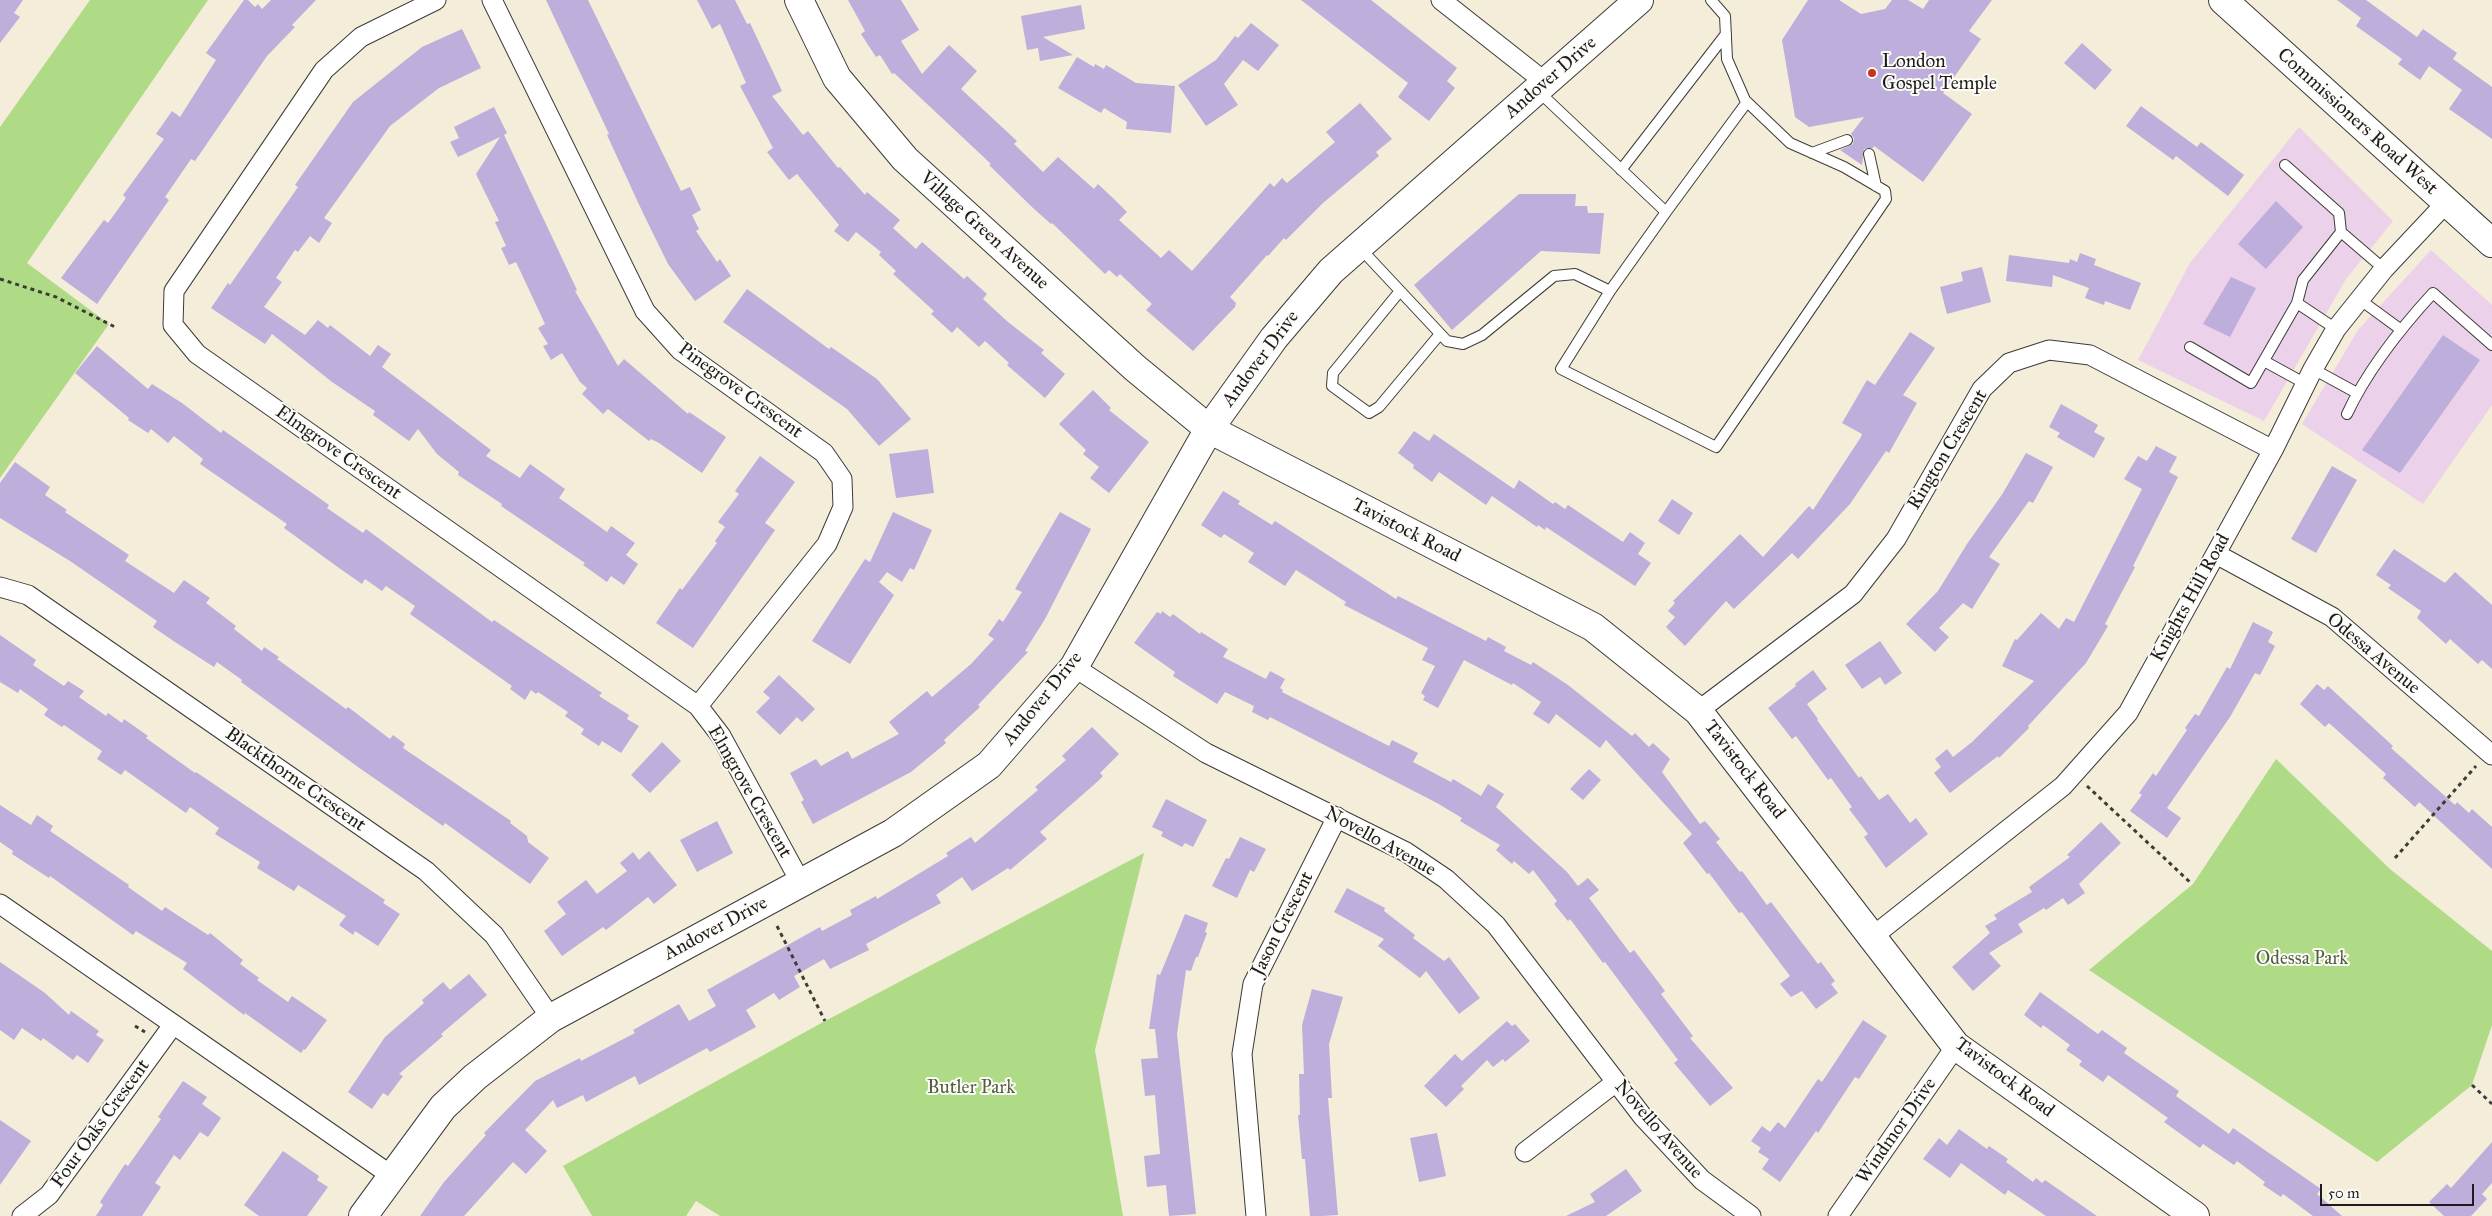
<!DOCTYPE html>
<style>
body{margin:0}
#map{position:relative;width:2492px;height:1216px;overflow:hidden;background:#f4edd9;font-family:"IM FELL Great Primer",serif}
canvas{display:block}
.scale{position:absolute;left:2320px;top:1184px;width:154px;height:22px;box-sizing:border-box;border:2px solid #1c1c1c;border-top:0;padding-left:6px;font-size:15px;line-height:18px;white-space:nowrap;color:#1c1c1c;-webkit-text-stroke:4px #fdfcf7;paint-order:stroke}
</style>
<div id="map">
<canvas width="2492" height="1216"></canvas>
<div class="scale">50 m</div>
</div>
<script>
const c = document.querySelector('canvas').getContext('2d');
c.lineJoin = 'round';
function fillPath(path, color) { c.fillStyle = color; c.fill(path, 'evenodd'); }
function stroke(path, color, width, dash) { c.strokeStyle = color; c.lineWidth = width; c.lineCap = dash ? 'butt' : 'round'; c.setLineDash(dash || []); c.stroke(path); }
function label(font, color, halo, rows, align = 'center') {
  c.font = font + ' "IM FELL Great Primer",serif'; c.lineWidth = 4; c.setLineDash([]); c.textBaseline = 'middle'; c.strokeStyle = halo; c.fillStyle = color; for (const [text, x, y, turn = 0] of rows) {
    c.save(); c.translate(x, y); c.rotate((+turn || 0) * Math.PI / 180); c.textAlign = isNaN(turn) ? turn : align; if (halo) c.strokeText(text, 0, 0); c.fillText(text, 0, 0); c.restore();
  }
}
fillPath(new Path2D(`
 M2299,127L2393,221L2346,279L2264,421L2138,360L2190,263Z
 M2431,250L2492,305V405L2423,504L2302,424L2358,330Z`), '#ecd1ea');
fillPath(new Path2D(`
 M90,0H208L27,263L109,324L0,478V127Z
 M2276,759L2390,869L2492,951V1025L2472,1085L2377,1162L2089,970L2193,884Z
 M1144,853L1095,1050L1123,1216H720L696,1201L686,1216H592L563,1166L825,1021Z`), '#b0db86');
fillPath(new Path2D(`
 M0,0H23L14,13L20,17L0,43Z
 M244,0H248L255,7L258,4L262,9L271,0H316L292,25L295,27L267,56L195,161L191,159L165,197L169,200L97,304L61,278L104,220L108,223L126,198L123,195L164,139L156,134L172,111L180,117L216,60L206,53Z
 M546,0H588L681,191L690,187L701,210L692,215L699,229L696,231L717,262L720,259L731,276L695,301L668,264L642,211L607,135L609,134Z
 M697,0H735L747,24L750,23L782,91L772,96L803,135L808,131L838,168L840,167L865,195L867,192L900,220L893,228L916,249L922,242L964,279L967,276L987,294L983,299L1008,322L1044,350L1041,353L1065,374L1045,398L1007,365L1009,363L985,341L979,347L957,327L952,333L931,314L934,311L893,274L896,271L879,255L881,252L856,232L848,242L834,231L839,225L797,174L789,180L767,152L773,148L740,86L746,83L720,24L712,29Z
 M848,0H901L919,30L901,41L922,74L949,45L977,71L961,89L1017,141L1014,144L1043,172L1058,157L1094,189L1098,184L1115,200L1127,212L1119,220L1161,258L1169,250L1192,271L1270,183L1274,187L1282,178L1287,183L1335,142L1326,132L1360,103L1392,139L1376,152L1379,156L1323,203L1286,240L1284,238L1268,256L1267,255L1230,297L1236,303L1235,307L1193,351L1146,310L1152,304L1120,274L1117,277L1109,270L1105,274L1052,223L1051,224L1033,208L989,165L991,164L894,73L892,74L880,55L876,57L861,34L865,31Z
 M1301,0H1371L1457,68L1447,81L1455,88L1429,121L1398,97L1408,83Z
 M1808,0H1839L1861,14L1885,9L1892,0H1908L1923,9L1929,0H1992L1969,31L1981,39L1943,93L1972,114L1923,182L1874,146L1873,148L1864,149L1862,165L1840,150L1853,144L1854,138L1851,134L1864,117L1809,127L1795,117L1782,40Z
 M2337,0H2366L2417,37L2423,29L2457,53L2453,59L2492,87V139L2449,109L2462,90L2429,66L2420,80L2398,64L2402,59L2356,26L2361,18Z
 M1081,5L1085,29L1043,37L1073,55L1040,61L1038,48L1027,50L1021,16Z
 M1251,23L1279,45L1258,71L1243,60L1224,84L1238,105L1206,126L1178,85L1216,60L1235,36L1238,38Z
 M462,29L481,68L439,88L390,126L324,218L332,223L319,243L310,236L298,252L295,250L276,278L282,282L264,307L305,335L318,320L328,328L330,325L370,356L378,345L391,354L382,367L491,450L486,456L520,478L530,464L565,489L559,498L607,532L611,526L635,543L626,555L638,564L624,585L611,576L607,582L583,565L585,563L501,506L502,504L458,475L459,472L437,454L418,429L409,441L373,415L375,411L332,382L272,334L265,344L211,308L228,283L230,285L298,187L295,185L353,102L422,47Z
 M2082,43L2112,70L2095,90L2064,63Z
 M1077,57L1094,67L1095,64L1104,69L1106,65L1136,83L1175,86L1171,133L1126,129L1127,122L1104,108L1101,113L1058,88Z
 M2141,106L2197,147L2201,142L2244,175L2228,196L2176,156L2173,160L2126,126Z
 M494,107L507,133L504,135L577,290L575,291L618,366L624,359L688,414L689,412L726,437L702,473L659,443L651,439L649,441L608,409L603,414L582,394L587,388L580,382L562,353L551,360L543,346L548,344L538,328L545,324L516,262L509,265L501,248L506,246L495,222L499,221L476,174L500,137L458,157L450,142L459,138L454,127Z
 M1519,194H1576L1575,206H1587L1588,213H1604L1600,254L1541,251L1452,330L1414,285Z
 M2276,201L2303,227L2266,269L2238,244Z
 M2080,253L2096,259L2094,265L2141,283L2130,310L2105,301L2104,305L2085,298L2089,288L2053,275L2052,287L2006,281L2009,255L2069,263L2070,259L2077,262Z
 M1982,267L1991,302L1947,314L1940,287L1963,281L1961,272Z
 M2231,277L2256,288L2230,337L2203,324Z
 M747,289L829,349L831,347L877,379L911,419L879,446L847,409L723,322Z
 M1910,332L1935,348L1903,395L1917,403L1889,453L1886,451L1850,504L1798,559L1792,553L1734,609L1726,601L1685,646L1666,627L1675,617L1668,611L1675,603L1673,601L1740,534L1763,557L1809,506L1813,510L1861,437L1862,434L1842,423L1867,380L1875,385Z
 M2443,335L2480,360L2400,473L2362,450Z
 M97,346L148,389L152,384L182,403L221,433L223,430L329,505L327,508L363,533L366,529L492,622L494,620L602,693L599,696L629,715L627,719L639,726L621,753L602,741L599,746L581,734L584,729L565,716L568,712L538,692L536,694L531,690L525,700L510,689L512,686L410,614L415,606L386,586L382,591L365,579L362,584L339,568L284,528L287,524L200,464L203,459L174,436L168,443L151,429L148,433L128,420L129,418L75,373Z
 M1093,390L1111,408L1109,410L1149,442L1109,493L1090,478L1099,467L1083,454L1086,450L1059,424Z
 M2061,404L2098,425L2094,432L2105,438L2094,458L2057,437L2060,433L2049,427Z
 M1414,431L1429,441L1434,434L1514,489L1519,480L1553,504L1555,502L1565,509L1568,505L1623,542L1630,532L1645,543L1638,554L1651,563L1635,586L1546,527L1545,530L1538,525L1537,527L1492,496L1486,505L1439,472L1432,482L1413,468L1414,465L1398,453Z
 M2156,446L2177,457L2169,472L2178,477L2133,566L2135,567L2105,624L2108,626L2086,663L2028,726L2029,728L1999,758L1998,756L1950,793L1934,773L1941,767L1935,759L1947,749L1953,757L1972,742L2034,681L2002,666L2015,639L2017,640L2041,613L2059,629L2066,618L2074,622L2142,489L2124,479L2138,456L2147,461Z
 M928,449L934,493L896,498L889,454Z
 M2026,453L2053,467L2033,503L2029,501L1989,557L2000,564L1972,609L1963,603L1939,628L1949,637L1935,652L1906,624L1938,591L1967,544L2003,493Z
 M760,456L795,482L765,523L775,530L693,648L656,623L680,588L682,590L717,543L715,541L725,527L718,522L739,494L735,491Z
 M15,462L50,487L45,495L67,510L65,512L129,555L125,561L174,593L184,580L210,598L206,603L236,626L234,629L262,651L264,647L279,657L277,659L346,709L348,707L390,739L393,735L405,744L403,748L511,821L510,823L527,836L528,842L549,858L530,884L445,823L443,826L358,767L241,682L242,680L217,662L214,667L175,642L153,627L157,621L70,561L0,518V483Z
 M2332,466L2357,480L2316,553L2291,539Z
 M1223,491L1240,501L1238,504L1272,525L1275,521L1396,599L1398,596L1486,641L1488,637L1506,647L1504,651L1531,665L1533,662L1568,685L1632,736L1635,733L1649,747L1653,743L1670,759L1662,772L1700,824L1705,821L1720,839L1716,842L1740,872L1742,871L1767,905L1771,902L1818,964L1821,962L1835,981L1831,984L1838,993L1816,1009L1802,991L1791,997L1780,984L1790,976L1742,912L1739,913L1709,873L1707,874L1683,843L1692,834L1606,740L1600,748L1556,714L1549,724L1533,714L1541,702L1513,683L1512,685L1464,660L1438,708L1423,700L1425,696L1421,693L1435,666L1422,660L1428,648L1344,605L1346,602L1296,570L1285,586L1248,562L1254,553L1224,534L1221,538L1201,525Z
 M1672,499L1693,513L1679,535L1658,521Z
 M893,512L932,530L914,570L910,568L902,582L887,572L879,582L894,595L850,664L812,641L865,559L870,562Z
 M1060,512L1091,529L1045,619L1025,651L1028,652L978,705L980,707L944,740L946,743L911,772L813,824L801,802L804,800L790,773L816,759L821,766L848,751L852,759L899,734L889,722L927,691L932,697L971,664L994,639L988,635L999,619L1003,622L1022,592L1015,589Z
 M2394,549L2445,583L2455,572L2492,605V669L2482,660L2478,664L2450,639L2446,644L2417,618L2421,611L2388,588L2391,585L2376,575Z
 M1162,611L1170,617L1173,614L1200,634L1201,632L1228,649L1223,657L1266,679L1270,671L1285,679L1280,688L1283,690L1282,692L1389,746L1392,740L1418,753L1413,762L1451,782L1453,779L1481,796L1488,784L1504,794L1496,807L1567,872L1578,886L1588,878L1599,890L1589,898L1630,953L1634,950L1665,991L1661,994L1693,1036L1690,1038L1733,1088L1710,1106L1674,1063L1678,1060L1605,962L1603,963L1570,919L1568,921L1554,904L1557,901L1533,870L1529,874L1514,861L1512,864L1496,850L1500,845L1460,821L1462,818L1437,803L1270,717L1268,720L1252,712L1254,706L1225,692L1217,704L1173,676L1175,672L1134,643L1157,612L1161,614Z
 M2253,622L2273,632L2268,642L2275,646L2260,675L2255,673L2230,717L2167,808L2181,818L2167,838L2130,811L2142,795L2139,793L2153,773L2156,776L2187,730L2185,728L2195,714L2199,716L2227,667L2230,669Z
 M0,635L36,660L33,665L64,686L68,681L84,691L79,697L106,716L108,713L122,723L124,719L148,736L146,738L195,773L196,772L385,900L383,903L400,914L378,946L355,931L353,935L339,925L346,916L298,885L294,891L257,868L260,862L215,834L219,828L190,807L186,813L125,770L121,775L97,759L102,751L64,725L62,727L44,715L48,709L20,689L18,693L0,682Z
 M1880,641L1902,673L1885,685L1880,677L1862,689L1845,665Z
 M1813,670L1827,689L1807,704L1818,719L1817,720L1859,778L1861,776L1879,800L1888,794L1910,823L1916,818L1928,834L1886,868L1864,837L1868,834L1849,809L1852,807L1831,778L1828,780L1796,736L1792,739L1768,708L1796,686L1795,684Z
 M779,675L815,709L802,722L797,717L780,735L756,712L770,698L763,692Z
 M2317,684L2324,690L2328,686L2393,746L2391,748L2455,805L2457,802L2469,813L2472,809L2492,827V869L2419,802L2415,807L2383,778L2386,774L2329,723L2325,727L2300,704Z
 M1092,727L1119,754L1100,773L1103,776L1097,782L1040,832L1047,839L1010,870L1008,868L972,891L962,877L936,895L941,903L866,944L869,950L830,969L824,959L794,976L800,987L779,1000L774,993L746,1010L756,1027L710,1052L707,1048L639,1085L635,1076L586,1102L583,1095L557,1108L553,1100L525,1130L547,1151L526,1174L513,1162L464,1216H420L444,1182L486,1135L484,1133L535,1081L580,1058L581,1061L635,1033L633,1030L679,1004L689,1021L716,1006L707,990L820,927L822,931L852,915L850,910L876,896L877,899L948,856L946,853L971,837L975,843L1038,790L1035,787L1066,760L1062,756Z
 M662,742L681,761L650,793L631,775Z
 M1589,769L1601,780L1583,800L1570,789Z
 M1166,799L1207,820L1193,847L1185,843L1182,847L1161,836L1163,832L1152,827Z
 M0,805L31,825L37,815L53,826L50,831L129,885L128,887L162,911L165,907L208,935L210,933L243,960L240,964L259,978L257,980L288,1002L292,996L327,1020L305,1050L304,1049L301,1053L245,1013L244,1015L224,1000L183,969L187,963L136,931L133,935L50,876L49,878L12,854L13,851L0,842Z
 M717,821L733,853L697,872L680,840Z
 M2101,822L2121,843L2079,884L2085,893L2068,905L2063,898L2046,910L2044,908L2018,924L2023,932L1989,953L2001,966L1973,991L1952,967L1990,933L1985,926L1997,919L1994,915L2032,892L2029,887L2070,857L2067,855Z
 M1240,837L1266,849L1254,872L1250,870L1237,898L1212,886L1226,858L1229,859Z
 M649,851L677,885L654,904L648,897L606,930L603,927L562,956L544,931L566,914L557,902L586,880L597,894L627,871L620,863L633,852L639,860Z
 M1347,888L1385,908L1384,911L1415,935L1413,938L1444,961L1449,957L1480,998L1459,1014L1426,971L1420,978L1378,946L1384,939L1334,912Z
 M1185,914L1208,923L1205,932L1207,933L1198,957H1196L1191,971L1186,970L1177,1034L1196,1214L1169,1216L1166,1185L1147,1187L1144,1156L1160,1154L1155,1095L1145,1096L1141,1059L1158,1058L1155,1029H1149L1157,974L1160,975Z
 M0,962L45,993L69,1015L71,1011L99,1031L96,1035L104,1040L88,1063L77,1055L73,1060L43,1038L41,1041L22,1028L14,1040L0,1030Z
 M469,974L487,995L441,1034L443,1036L399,1074L403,1076L388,1096L383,1093L372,1109L348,1092L385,1037L424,1003L422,1000L443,982L450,990Z
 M1312,989L1343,997L1329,1044L1332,1098H1328L1338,1215L1322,1216H1310L1305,1159H1302L1298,1115H1300L1299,1074H1304L1302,1025Z
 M2040,992L2098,1034L2102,1030L2127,1048L2124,1053L2179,1091L2176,1096L2229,1134L2233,1128L2321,1189L2317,1194L2342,1216H2313L2283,1194L2281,1197L2263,1185L2265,1182L2237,1161L2234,1165L2203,1144L2200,1148L2164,1122L2168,1118L2108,1075L2103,1082L2079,1065L2082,1061L2066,1050L2070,1045L2043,1025L2041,1028L2024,1015Z
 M1863,1020L1887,1036L1859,1079L1855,1077L1818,1133L1816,1131L1780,1182L1762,1169L1769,1159L1758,1152L1761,1148L1751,1141L1762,1126L1770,1132L1778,1122L1785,1128L1818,1079L1822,1082Z
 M1507,1021L1512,1026L1515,1024L1530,1041L1505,1062L1503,1059L1493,1067L1487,1060L1461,1086L1464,1089L1446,1107L1424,1086L1455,1054L1462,1061Z
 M183,1081L207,1097L202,1104L221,1118L208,1137L200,1132L180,1160L174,1155L155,1183L161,1187L142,1216H96L103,1205L100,1202L125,1164L128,1166L161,1119L158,1117Z
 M0,1120L31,1141L0,1185Z
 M1959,1129L1987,1149L1989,1146L2008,1159L2006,1162L2033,1182L2036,1178L2042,1183L2045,1180L2097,1216H2046L2008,1190L2005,1195L1961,1163L1950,1178L1923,1159L1939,1138L1947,1145Z
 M1437,1133L1446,1176L1419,1182L1410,1138Z
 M2492,1142V1183L2482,1194L2487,1199L2471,1216H2444L2429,1202L2447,1184L2451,1188Z
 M283,1151L319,1176L317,1180L328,1187L307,1216H259L244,1205Z
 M1626,1169L1642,1191L1606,1216H1566L1595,1202L1590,1194Z`), '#beaedb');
const lane = new Path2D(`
 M1537,90L1666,212L1610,291L1561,369L1716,447L1886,199L1885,191L1844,167L1790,143L1745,100L1727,59L1725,16L1711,0
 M1812,153L1847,140
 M1869,154L1876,186
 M1621,170L1726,34
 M1666,212L1747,102
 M2341,232L2384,269
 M1359,247L1447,341L1463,344L1482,335L1554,276L1575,274L1610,291
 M1400,291L1333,373L1332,386L1369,413L1379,407L1440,334
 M2359,299L2400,329
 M2297,303L2336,329
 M2190,347L2251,383L2297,303L2303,280L2341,232L2339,213L2285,165
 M2264,361L2306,384
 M2313,369L2357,393
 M2347,414C2368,369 2400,329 2433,293L2492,345`);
const street = new Path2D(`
 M436,0L361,37L324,70L174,291L173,325L197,354L698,706L721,736L801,883
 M492,0L645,311L680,350L824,453L842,479L843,507L827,544L698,706
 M1441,0L1545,82
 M2216,554L2332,617L2492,755
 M0,587L28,595L426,871L494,935L551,1018
 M1074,667L1206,753L1406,852L1446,879L1496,925L1643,1117L1702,1180L1751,1216
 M1698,711L1853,594L1896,539L1982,389L2009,363L2049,350L2090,355L2273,450
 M0,904L392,1176
 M1872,937L2063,786L2128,713L2273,450L2313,369L2336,329L2384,269L2446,203
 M1525,1152L1616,1082
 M22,1216L49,1195L173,1025
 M1256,1216L1242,1054L1253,984L1337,817
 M1838,1216L1956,1046`);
const secondary = new Path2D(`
 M799,0L837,78L905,159L1135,368L1209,429L1593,627L1698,711L1956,1046L2195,1216
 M2223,0L2492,243
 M363,1216L443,1107L475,1077L551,1018L893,833L989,765L1074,667L1209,429L1274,338L1331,271L1639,0`);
stroke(lane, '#3c3b38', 12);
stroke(street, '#3c3b38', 21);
stroke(secondary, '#3c3b38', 30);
stroke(new Path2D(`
 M0,279L56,297L117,328
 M2087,786L2192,884
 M2395,858L2476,766
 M777,926L825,1021
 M135,1026L145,1032
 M2472,1085L2492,1104`), '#3c3b38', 3, [4, 4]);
stroke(lane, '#fff', 10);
stroke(street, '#fff', 19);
stroke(secondary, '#fff', 28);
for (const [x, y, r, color] of [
 [1872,73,5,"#c8321e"]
]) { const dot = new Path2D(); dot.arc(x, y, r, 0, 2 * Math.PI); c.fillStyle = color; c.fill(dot); stroke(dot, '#fdfcf7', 2); }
label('19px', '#1c1c1c', '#fdfcf7', [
 ["London",1882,62],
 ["Gospel Temple",1882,84]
], 'left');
label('19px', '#1c1c1c', '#fdfcf7', [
 ["Andover Drive",1551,78,-41],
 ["Commissioners Road West",2357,122,42],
 ["Village Green Avenue",984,231,42],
 ["Andover Drive",1261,359,-53],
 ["Pinegrove Crescent",740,391,36],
 ["Rington Crescent",1948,450,-59],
 ["Elmgrove Crescent",338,453,35],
 ["Tavistock Road",1406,531,27],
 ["Knights Hill Road",2191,598,-61],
 ["Odessa Avenue",2373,654,40],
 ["Andover Drive",1043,699,-51],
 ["Tavistock Road",1744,770,52],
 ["Blackthorne Crescent",295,780,35],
 ["Elmgrove Crescent",749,792,60],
 ["Novello Avenue",1380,842,29],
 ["Jason Crescent",1283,924,-63],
 ["Andover Drive",716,929,-28],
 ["Tavistock Road",2004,1078,37],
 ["Four Oaks Crescent",101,1124,-54],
 ["Novello Avenue",1658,1130,49],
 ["Windmor Drive",1897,1131,-55]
]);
label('19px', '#505f41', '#fdfcf7', [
 ["Odessa Park",2302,959],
 ["Butler Park",971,1088]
]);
</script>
